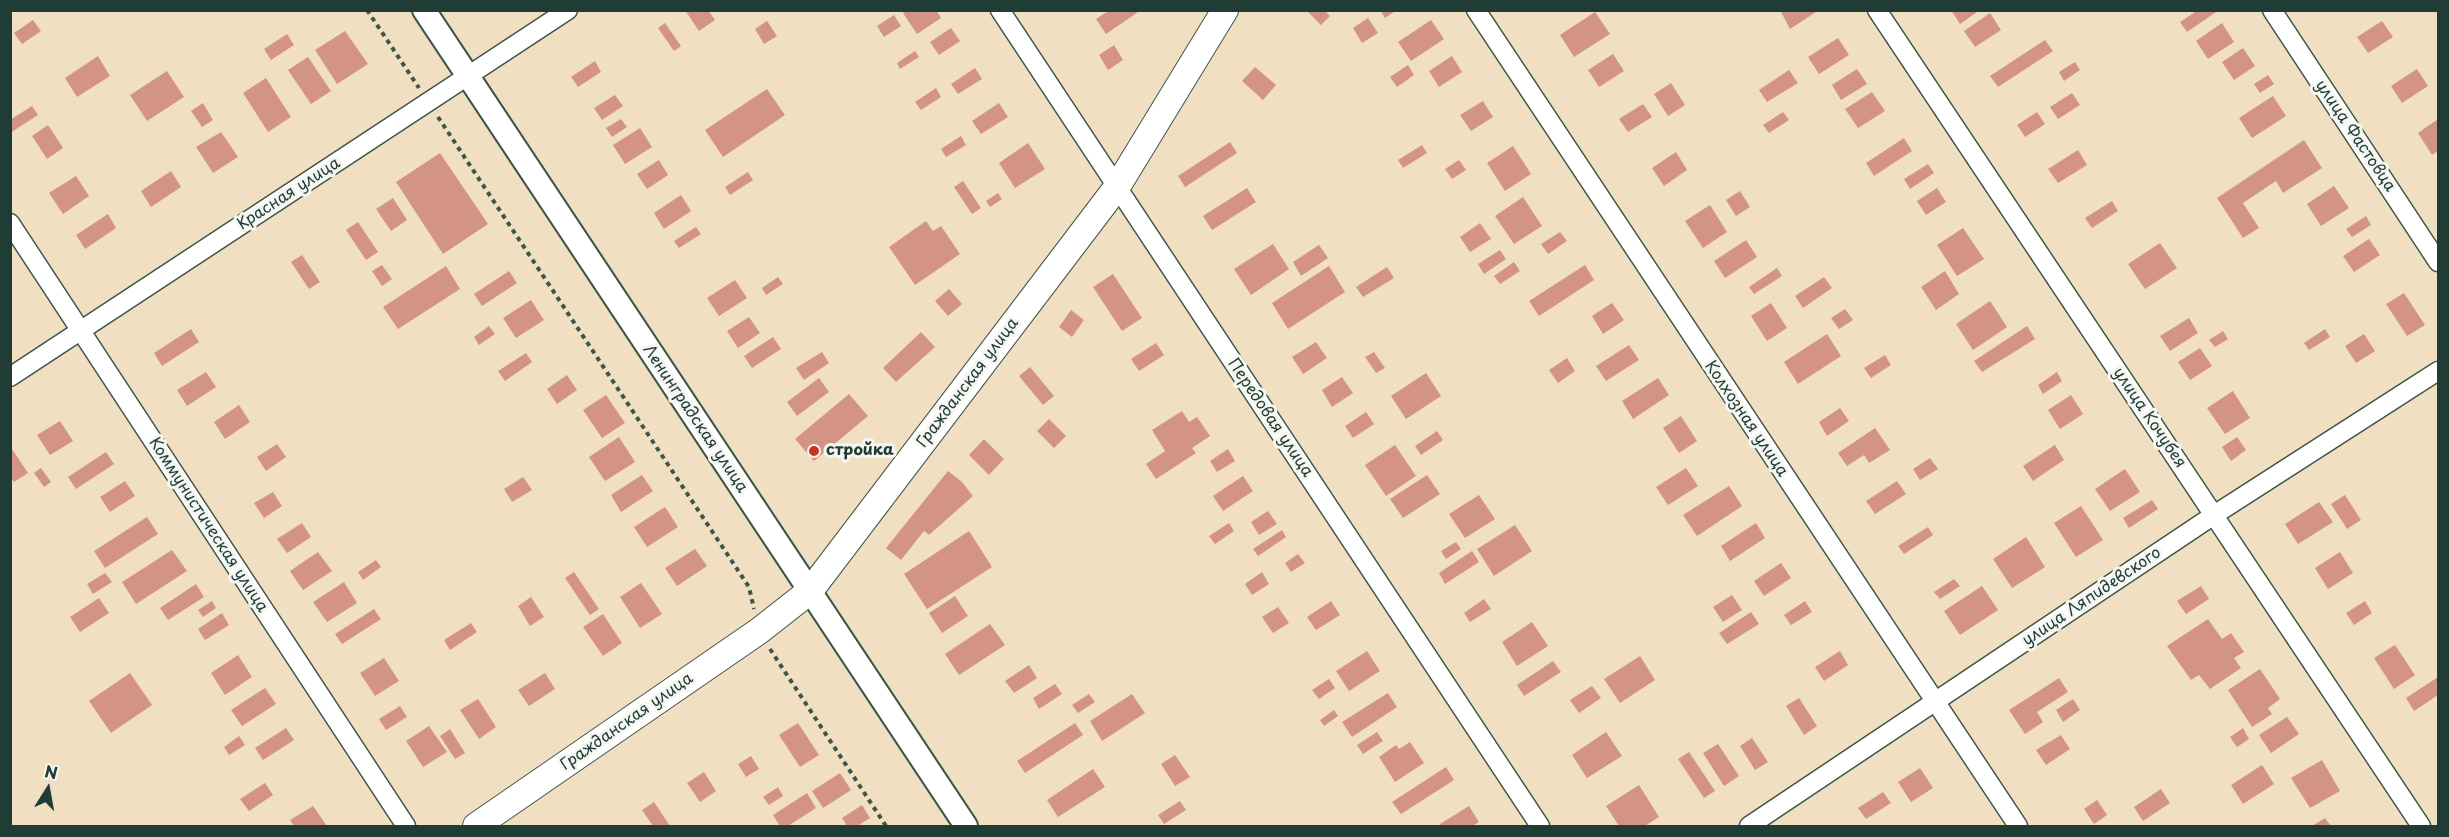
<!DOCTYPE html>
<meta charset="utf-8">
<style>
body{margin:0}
#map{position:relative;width:2449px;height:837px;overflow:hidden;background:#f1dfc2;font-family:"Playpen Sans",sans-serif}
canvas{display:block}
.frame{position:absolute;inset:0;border:12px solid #1f3d34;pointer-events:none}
.north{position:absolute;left:18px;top:759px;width:60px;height:60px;-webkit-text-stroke:4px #f6f6f2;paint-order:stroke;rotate:11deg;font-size:16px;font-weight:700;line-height:24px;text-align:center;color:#1f3d34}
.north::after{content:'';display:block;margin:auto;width:21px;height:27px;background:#1f3d34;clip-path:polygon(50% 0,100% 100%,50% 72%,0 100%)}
</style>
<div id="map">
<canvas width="2449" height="837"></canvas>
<div class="frame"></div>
<div class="north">N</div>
</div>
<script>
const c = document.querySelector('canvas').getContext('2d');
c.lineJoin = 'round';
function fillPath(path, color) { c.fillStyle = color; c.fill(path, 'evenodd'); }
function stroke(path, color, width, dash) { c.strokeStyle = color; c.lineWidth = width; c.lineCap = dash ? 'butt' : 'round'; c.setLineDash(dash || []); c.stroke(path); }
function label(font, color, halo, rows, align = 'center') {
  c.font = font + ' "Playpen Sans",sans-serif'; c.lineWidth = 6; c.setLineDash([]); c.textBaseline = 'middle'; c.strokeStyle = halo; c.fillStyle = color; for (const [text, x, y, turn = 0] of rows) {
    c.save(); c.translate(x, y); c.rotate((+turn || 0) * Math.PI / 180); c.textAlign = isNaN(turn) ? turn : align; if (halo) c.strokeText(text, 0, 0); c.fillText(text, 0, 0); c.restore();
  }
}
fillPath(new Path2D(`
 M685,10H708L715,20L699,31Z
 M907,10H936L941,18L917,34L903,13Z
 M1110,10H1141L1106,34L1096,19Z
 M1306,10H1324L1330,16L1321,25Z
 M1380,10H1397L1385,18Z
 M1780,10H1819L1790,29Z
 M1951,10H1980L1960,24Z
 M2198,10H2219L2187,32L2180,22Z
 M1595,12L1610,34L1574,57L1560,35Z
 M1990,13L2001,30L1975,47L1964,31Z
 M894,15L901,26L884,37L877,26Z
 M1368,18L1378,33L1362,43L1353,28Z
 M33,20L41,31L22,44L14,33Z
 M1431,20L1444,39L1411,61L1398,42Z
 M767,21L777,36L764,44L755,29Z
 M2382,21L2393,37L2368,53L2357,37Z
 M665,23L681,46L674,51L658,28Z
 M2222,23L2234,42L2208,59L2196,41Z
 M951,28L960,41L939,55L930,42Z
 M345,31L368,64L337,84L315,50Z
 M287,34L294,45L271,60L264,49Z
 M1838,38L1849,55L1819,74L1808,57Z
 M2045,40L2053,51L1998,87L1990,76Z
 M1114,45L1123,60L1108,70L1099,55Z
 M2243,48L2255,66L2234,80L2222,62Z
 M915,51L919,57L900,69L897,63Z
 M1613,54L1624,71L1599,87L1588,70Z
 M98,56L110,76L77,97L65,78Z
 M1452,56L1462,72L1439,87L1429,71Z
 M308,57L331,91L311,104L288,70Z
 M595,61L601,72L578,87L571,77Z
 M2075,62L2080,70L2064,81L2059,72Z
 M1408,65L1414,75L1397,87L1390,77Z
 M1255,67L1276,85L1263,100L1242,81Z
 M975,68L982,79L958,94L951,84Z
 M1857,69L1867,84L1841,100L1832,85Z
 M2417,69L2428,86L2402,103L2391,86Z
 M1789,70L1798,83L1767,102L1759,90Z
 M167,71L184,97L147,121L130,95Z
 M2268,75L2274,84L2260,93L2254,84Z
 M266,78L291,117L268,132L243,93Z
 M1671,83L1685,105L1668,116L1654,94Z
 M936,88L941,97L921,110L915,102Z
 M767,89L785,115L723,157L705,130Z
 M1872,92L1885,111L1858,128L1845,109Z
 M2072,93L2080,105L2058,119L2050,107Z
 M615,95L623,106L602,120L594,108Z
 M2273,96L2286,116L2252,138L2239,118Z
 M1483,101L1493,117L1471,131L1460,115Z
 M203,103L213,120L202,127L191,111Z
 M999,103L1008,117L981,134L972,121Z
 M1643,104L1652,117L1628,132L1619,119Z
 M32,106L38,115L10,133V120Z
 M1783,112L1789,120L1769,133L1763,125Z
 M2037,112L2045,124L2025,137L2017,125Z
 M621,119L627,127L612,137L606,128Z
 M2438,119V151L2432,155L2418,133Z
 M48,125L63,148L47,159L32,136Z
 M640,128L652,147L625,164L613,145Z
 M221,132L238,157L213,173L196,147Z
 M961,136L966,145L946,157L941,149Z
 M1904,138L1912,151L1874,176L1866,163Z
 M2304,140L2322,168L2283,193L2276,181L2243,203L2259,228L2243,238L2217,198Z
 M1230,142L1237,153L1185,187L1178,176Z
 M1028,143L1045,169L1015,188L999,163Z
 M1422,145L1427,153L1403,168L1398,160Z
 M1513,146L1531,174L1505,191L1487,163Z
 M2078,150L2087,165L2058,183L2048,169Z
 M1676,152L1687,170L1664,186L1652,168Z
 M440,153L488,224L443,254L396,182Z
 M659,160L668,175L647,189L637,174Z
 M1459,160L1466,170L1452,179L1445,169Z
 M1928,164L1934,173L1910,189L1904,179Z
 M171,171L181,187L151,207L141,191Z
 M748,172L753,180L730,195L725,187Z
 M76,176L89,196L63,214L49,193Z
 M963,181L981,208L972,214L954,187Z
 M2334,186L2349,208L2321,226L2307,204Z
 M1247,188L1256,202L1212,230L1203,216Z
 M1937,188L1946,202L1926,215L1917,201Z
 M1740,191L1750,207L1736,216L1726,200Z
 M998,193L1002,199L990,207L986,201Z
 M681,195L691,211L664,229L654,213Z
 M1523,197L1542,226L1514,244L1495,216Z
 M393,198L407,220L391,231L376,209Z
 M2112,201L2118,211L2092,228L2085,218Z
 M1710,205L1727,232L1703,248L1685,221Z
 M108,214L116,228L85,249L76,235Z
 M2366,216L2371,225L2352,237L2346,229Z
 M926,221L933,231L941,226L960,254L915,285L889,247Z
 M358,222L378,252L366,260L346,230Z
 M1480,223L1491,239L1470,252L1460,237Z
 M696,227L701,234L679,248L674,241Z
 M1963,228L1984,259L1957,276L1937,245Z
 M1560,232L1567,241L1548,254L1541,244Z
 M2369,239L2380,255L2354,272L2343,256Z
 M1746,240L1757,257L1725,278L1714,261Z
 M2160,243L2177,268L2145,289L2128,264Z
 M1273,244L1289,269L1251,295L1234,269Z
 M1319,245L1328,258L1301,276L1293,262Z
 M1500,250L1506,259L1484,274L1478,264Z
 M302,255L320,282L309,289L291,262Z
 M1514,262L1520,271L1500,284L1494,276Z
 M382,265L392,279L382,286L372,271Z
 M1585,265L1594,280L1539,316L1529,301Z
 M446,266L460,289L398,329L383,307Z
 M1329,266L1345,292L1288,329L1272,303Z
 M1387,267L1394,278L1363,297L1356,287Z
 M1777,268L1782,276L1754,294L1749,287Z
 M509,271L517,283L482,306L474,294Z
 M1945,271L1959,294L1936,310L1921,287Z
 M1113,274L1142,318L1122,331L1093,287Z
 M778,277L783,284L766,295L762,288Z
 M1824,277L1832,288L1803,308L1795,296Z
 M735,280L747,298L719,316L707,298Z
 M949,289L962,304L948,316L935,301Z
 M2404,293L2425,325L2407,336L2386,304Z
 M531,300L544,320L516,338L503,318Z
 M1990,301L2007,327L1973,350L1956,324Z
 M1612,303L1624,320L1603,334L1592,316Z
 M1771,303L1787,328L1767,341L1751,316Z
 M1845,309L1853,320L1839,329L1831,318Z
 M1071,310L1084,320L1072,337L1059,327Z
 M749,317L760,333L738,348L727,331Z
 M2189,318L2198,333L2170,351L2160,336Z
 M489,326L495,334L479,345L474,337Z
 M2027,326L2035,339L1982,372L1974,361Z
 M191,329L199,342L162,366L154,353Z
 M2325,329L2330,337L2309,350L2304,343Z
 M2223,331L2228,339L2215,347L2209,340Z
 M921,332L935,347L896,382L883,368Z
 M1827,334L1841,356L1798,384L1784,362Z
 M2364,334L2375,351L2356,363L2345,346Z
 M773,337L781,349L752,368L744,356Z
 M1316,342L1327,358L1303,374L1292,357Z
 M1156,343L1164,355L1139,371L1131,359Z
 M1629,345L1639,360L1606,381L1596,366Z
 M2200,348L2212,366L2190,380L2178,362Z
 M822,352L829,363L804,380L796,368Z
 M1374,352L1385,368L1376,373L1365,357Z
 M526,353L532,362L505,381L498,371Z
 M1885,355L1891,365L1871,378L1864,368Z
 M1567,358L1575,371L1558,383L1549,370Z
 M1030,367L1054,396L1043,405L1019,376Z
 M206,372L216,387L187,406L177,390Z
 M2057,372L2062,381L2043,394L2038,385Z
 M1426,373L1441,396L1406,419L1391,396Z
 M567,375L577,390L557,404L547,389Z
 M1342,377L1353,393L1332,407L1322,390Z
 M819,378L829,392L797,416L787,402Z
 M1658,378L1669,395L1633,419L1622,401Z
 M2233,391L2250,418L2225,434L2207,408Z
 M849,394L868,416L814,461L795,439Z
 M606,395L625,423L602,438L583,410Z
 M2071,395L2083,414L2060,429L2048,410Z
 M239,405L250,422L225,439L214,422Z
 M1840,408L1849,421L1827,436L1819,422Z
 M1182,411L1189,422L1197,417L1210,436L1192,448L1196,453L1156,479L1146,464L1165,451L1152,430Z
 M1366,412L1374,424L1353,438L1345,426Z
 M1681,416L1697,441L1679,453L1663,428Z
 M1049,419L1066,436L1054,448L1037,431Z
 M60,421L73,441L50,455L37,435Z
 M1875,428L1890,450L1869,463L1864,455L1847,466L1838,453Z
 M1437,431L1443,440L1421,455L1415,446Z
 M619,437L635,462L605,481L589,457Z
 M2237,437L2246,450L2231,461L2222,447Z
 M984,439L1004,459L989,475L969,455Z
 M277,444L286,457L266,471L257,457Z
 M1395,445L1416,476L1386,496L1365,465Z
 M2055,445L2064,460L2033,481L2023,466Z
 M10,446L28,473L14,482L10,477Z
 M1228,449L1235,461L1217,472L1210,461Z
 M106,452L114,464L76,489L68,477Z
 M1930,458L1938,469L1920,480L1913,469Z
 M41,468L51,482L44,487L34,473Z
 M1686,468L1698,486L1668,505L1656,487Z
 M2125,469L2140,492L2110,511L2095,489Z
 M948,471L962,482L973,496L929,535L924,531L901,560L886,548Z
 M642,475L653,491L621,512L611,495Z
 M1427,475L1440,494L1403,518L1390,499Z
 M1243,476L1253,491L1223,511L1213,496Z
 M523,477L532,490L512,502L504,489Z
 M125,481L135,496L110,512L100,497Z
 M1897,481L1906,494L1875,514L1866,501Z
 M1729,486L1742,506L1697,536L1683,515Z
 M273,492L282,506L264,518L254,503Z
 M1479,495L1495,519L1465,538L1449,514Z
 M2345,495L2361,520L2347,529L2331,504Z
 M2152,500L2158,509L2129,528L2123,518Z
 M2319,502L2333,522L2298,544L2285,524Z
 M2081,506L2103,540L2076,557L2054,523Z
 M665,507L678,527L647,547L634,527Z
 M1268,511L1277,524L1259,535L1251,522Z
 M147,517L158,534L105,568L94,551Z
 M302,523L311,537L287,553L277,539Z
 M1229,523L1234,531L1215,544L1209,536Z
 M1756,523L1765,538L1730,561L1721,546Z
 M1515,525L1532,551L1494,576L1477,549Z
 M1928,527L1933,535L1904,554L1898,546Z
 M1282,530L1286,537L1258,556L1253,549Z
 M969,531L992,567L927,609L904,574Z
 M2026,537L2045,567L2012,588L1993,559Z
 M1456,542L1461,549L1446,559L1441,551Z
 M695,549L707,566L677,586L665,568Z
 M172,550L187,571L136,604L122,582Z
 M1472,551L1479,562L1445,584L1439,573Z
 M318,552L332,571L303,590L290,571Z
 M2340,552L2353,573L2328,589L2315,568Z
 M1298,554L1305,563L1291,572L1285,563Z
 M376,560L381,567L363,580L358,572Z
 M1781,563L1791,578L1764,596L1754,581Z
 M574,572L599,609L590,615L565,578Z
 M1262,572L1269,584L1252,595L1245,584Z
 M105,573L112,582L93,594L87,584Z
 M1954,579L1960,586L1940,599L1934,592Z
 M344,582L357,603L327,622L313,602Z
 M641,583L662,614L640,628L620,597Z
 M196,584L204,597L168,620L160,608Z
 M1982,586L1998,610L1960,635L1944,611Z
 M2201,586L2209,599L2186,614L2177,601Z
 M1732,595L1742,610L1723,622L1713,607Z
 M955,596L968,616L942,633L929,613Z
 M531,597L544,617L530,626L518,606Z
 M99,598L109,613L80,632L70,617Z
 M1484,599L1491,609L1470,622L1464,613Z
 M212,601L216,608L203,617L198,610Z
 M1331,601L1340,615L1316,630L1307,617Z
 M1805,601L1812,612L1791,625L1784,615Z
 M2365,601L2372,613L2354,625L2346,613Z
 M1278,607L1289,623L1273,633L1262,617Z
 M374,609L381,619L342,644L335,634Z
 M1751,612L1759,624L1727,644L1719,633Z
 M222,613L229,625L205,640L198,629Z
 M603,614L622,643L603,656L583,627Z
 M2208,619L2222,639L2231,633L2244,652L2234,658L2241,668L2210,689L2199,675L2191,680L2167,646Z
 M1532,622L1548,646L1517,666L1502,642Z
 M471,623L477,632L450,650L444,640Z
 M990,624L1005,645L959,675L945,654Z
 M2395,645L2415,675L2394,689L2374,658Z
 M1367,651L1380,671L1349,691L1336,671Z
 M1840,651L1848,665L1824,681L1815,667Z
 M238,655L252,677L225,695L211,673Z
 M1640,656L1655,680L1620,703L1604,679Z
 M384,658L399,681L375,696L360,673Z
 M1553,661L1561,672L1524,696L1517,685Z
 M1029,665L1037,678L1014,693L1005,681Z
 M2260,669L2280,699L2268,708L2272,714L2252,727L2228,690Z
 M130,673L152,705L111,733L89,701Z
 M545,673L555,689L529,706L518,690Z
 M2438,677V695L2414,711L2406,698Z
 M2059,678L2068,692L2037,712L2043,722L2025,734L2009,710Z
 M1329,679L1335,688L1319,699L1312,690Z
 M1055,684L1062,694L1039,709L1033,698Z
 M1592,686L1601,698L1579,713L1570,700Z
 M265,688L276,704L242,726L231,710Z
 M1388,693L1397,707L1352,737L1342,722Z
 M1089,694L1095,702L1078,713L1072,705Z
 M1132,694L1145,713L1102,741L1090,721Z
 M1799,698L1817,726L1804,735L1786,706Z
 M478,699L496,727L479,739L460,710Z
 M2073,699L2080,710L2063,722L2056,710Z
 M400,706L407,717L386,730L379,719Z
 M1334,710L1338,716L1324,726L1320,720Z
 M2287,717L2299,734L2271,753L2259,735Z
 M798,723L819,755L800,767L779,735Z
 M1075,723L1083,735L1025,773L1017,761Z
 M429,726L447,752L423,767L406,741Z
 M286,728L294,740L263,760L255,748Z
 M2243,728L2249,739L2237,747L2230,737Z
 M450,729L465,753L455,759L440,736Z
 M1377,732L1383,741L1363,754L1357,745Z
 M1606,732L1622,756L1587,778L1572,755Z
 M2061,735L2070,749L2046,765L2036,750Z
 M239,736L245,745L229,755L224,747Z
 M1752,738L1768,762L1755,770L1740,746Z
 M1410,742L1424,763L1395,782L1379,757L1396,745L1399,749Z
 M1718,744L1739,776L1724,786L1703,753Z
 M1689,752L1715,791L1704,798L1678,759Z
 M1175,755L1190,777L1175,786L1161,764Z
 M751,756L759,769L746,777L738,764Z
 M2322,760L2340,791L2310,808L2291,778Z
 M2262,765L2274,784L2243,804L2231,785Z
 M1446,767L1454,780L1401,814L1392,802Z
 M1920,768L1933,788L1911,802L1898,782Z
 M1093,769L1105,787L1058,817L1047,800Z
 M704,772L716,791L700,802L687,783Z
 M840,773L851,790L823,808L812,791Z
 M265,783L273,795L249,811L240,799Z
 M1639,785L1659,817L1645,826H1619L1606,806Z
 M778,787L783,796L769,805L763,797Z
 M2161,789L2170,803L2143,821L2134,807Z
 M1883,792L1891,803L1866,819L1858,808Z
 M807,793L816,808L788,826H780L773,815Z
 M2097,800L2107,815L2094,824L2084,809Z
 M1180,801L1186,810L1164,824L1158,815Z
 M654,802L670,826H653L642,810Z
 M862,805L870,818L857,826H847L842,818Z
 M313,806L327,826H294L290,820Z
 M1469,806L1479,822L1472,826H1442L1440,824Z
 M2325,818L2331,826H2312Z`), '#d49485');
const minor = new Path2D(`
 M1000,10L1540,826
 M1476,10L2018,826
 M1877,10L2421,826
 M2272,10L2438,262
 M10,223L406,826
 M10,377L568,10
 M1749,826L2214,515L2438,371`);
const tertiary = new Path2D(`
 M424,10L966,826`);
const secondary = new Path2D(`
 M476,826L759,631L810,591L1117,187L1225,10`);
stroke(minor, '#3e5549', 21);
stroke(tertiary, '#3e5549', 26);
stroke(secondary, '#3e5549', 28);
stroke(new Path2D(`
 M367,10L419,88
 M438,117L749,587L754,609
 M770,649L886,826`), '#3e5549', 4, [4.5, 4.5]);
stroke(minor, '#fff', 18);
stroke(tertiary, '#fff', 22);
stroke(secondary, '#fff', 26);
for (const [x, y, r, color] of [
 [814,451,6,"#c8321e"]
]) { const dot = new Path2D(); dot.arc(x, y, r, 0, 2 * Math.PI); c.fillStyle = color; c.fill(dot); stroke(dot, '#f6f6f2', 2); }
label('16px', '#1f3d34', '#f6f6f2', [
 ["улица Фастовца",2355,136,56],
 ["Красная улица",289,194,-33],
 ["Гражданская улица",968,383,-53],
 ["Передовая улица",1270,418,56],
 ["улица Кочубея",2149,418,56],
 ["Ленинградская улица",695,419,56],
 ["Колхозная улица",1746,419,56],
 ["Коммунистическая улица",208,525,57],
 ["улица Ляпидевского",2092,597,-34],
 ["Гражданская улица",627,722,-35]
]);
label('bold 16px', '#1f3d34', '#f6f6f2', [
 ["стройка",826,451]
], 'left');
</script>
